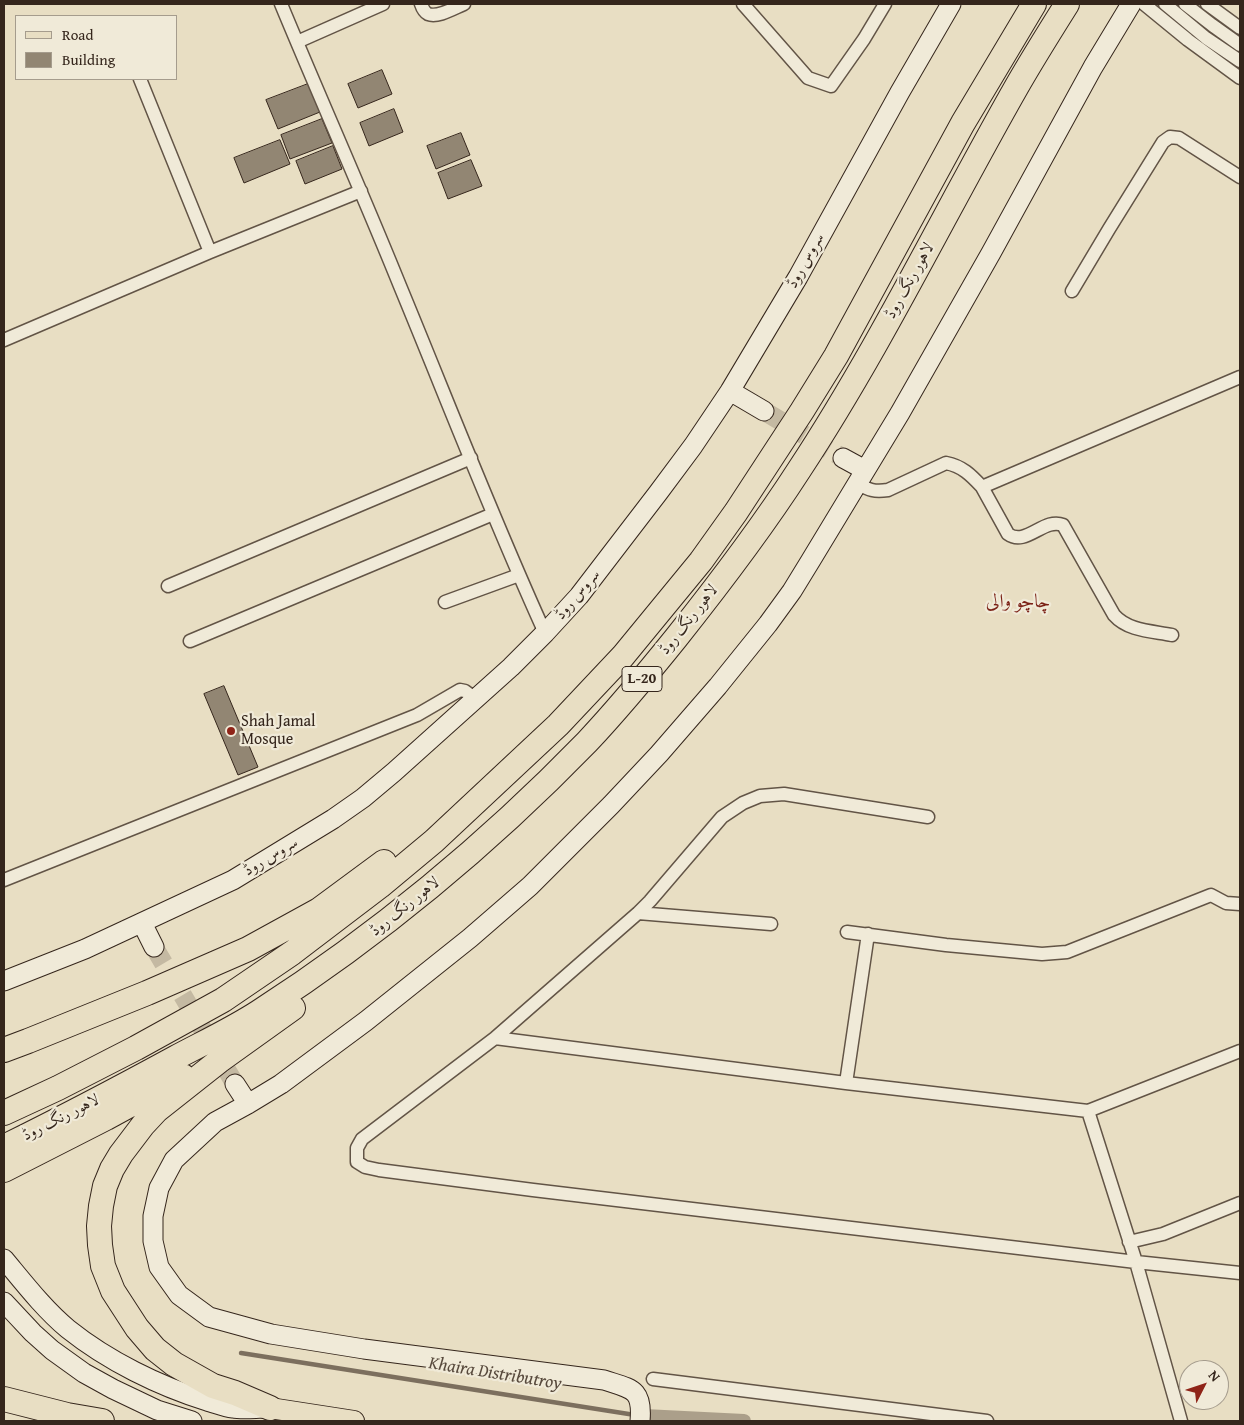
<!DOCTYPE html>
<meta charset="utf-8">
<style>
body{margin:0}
#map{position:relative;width:1244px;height:1425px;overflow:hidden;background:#e8dec3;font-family:"Gentium Book Plus",serif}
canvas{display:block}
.frame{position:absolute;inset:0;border:5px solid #35261c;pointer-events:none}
.legend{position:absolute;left:15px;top:15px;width:162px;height:65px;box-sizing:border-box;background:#f0ead8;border:1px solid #a59c8d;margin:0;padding:6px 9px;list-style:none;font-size:15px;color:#35261c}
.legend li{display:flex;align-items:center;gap:10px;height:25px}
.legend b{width:25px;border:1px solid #a59c8d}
.north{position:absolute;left:1179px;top:1360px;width:50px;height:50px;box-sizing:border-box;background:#f0ead8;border:1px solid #a59c8d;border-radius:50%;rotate:49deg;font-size:14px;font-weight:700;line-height:20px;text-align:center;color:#35261c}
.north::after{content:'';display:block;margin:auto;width:18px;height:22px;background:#8f2418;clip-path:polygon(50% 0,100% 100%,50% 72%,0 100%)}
</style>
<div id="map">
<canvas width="1244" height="1425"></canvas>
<div class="frame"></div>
<ul class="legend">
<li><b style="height:6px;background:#e8dec3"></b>Road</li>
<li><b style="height:14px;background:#928673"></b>Building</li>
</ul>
<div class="north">N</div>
</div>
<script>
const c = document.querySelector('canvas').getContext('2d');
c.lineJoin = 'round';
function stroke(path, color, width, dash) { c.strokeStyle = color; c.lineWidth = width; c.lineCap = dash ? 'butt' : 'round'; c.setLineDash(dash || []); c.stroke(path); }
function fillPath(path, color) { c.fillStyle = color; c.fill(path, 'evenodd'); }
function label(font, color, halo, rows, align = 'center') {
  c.font = font + ' "Gentium Book Plus",Amiri,serif'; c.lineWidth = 4.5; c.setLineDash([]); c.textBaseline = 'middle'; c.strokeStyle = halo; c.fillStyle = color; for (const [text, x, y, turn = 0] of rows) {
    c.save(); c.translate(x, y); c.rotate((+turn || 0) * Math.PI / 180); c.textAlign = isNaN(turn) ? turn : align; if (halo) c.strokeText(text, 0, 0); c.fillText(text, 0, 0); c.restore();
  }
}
stroke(new Path2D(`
 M241,1353L635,1415`), '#7c6f5e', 4.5);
stroke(new Path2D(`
 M644,1416L744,1421`), '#ab9f8a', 14);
const building = new Path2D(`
 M382,70L392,94L358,108L348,84Z
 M308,84L320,112L278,129L266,100Z
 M394,109L403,132L369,146L360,123Z
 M322,119L332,143L290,159L281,135Z
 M461,133L470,155L436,169L427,146Z
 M280,140L290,164L244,183L234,158Z
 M333,146L342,169L305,184L296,161Z
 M471,160L482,186L448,199L438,173Z
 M224,686L258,767L238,775L204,694Z`);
fillPath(building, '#928673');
stroke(building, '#35261c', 1);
stroke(new Path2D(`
 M764,411L843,458
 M154,947L235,1084`), '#c4b9a2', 19, [19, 9]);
const street = new Path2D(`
 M281,4C320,98 362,192 400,286C448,402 493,519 545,633
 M421,4C422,7 424,12 428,14C438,18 454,8 464,4
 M743,4L808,78L831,86L864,39L885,4
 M1144,4L1188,40L1240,78
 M1165,4L1206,38L1240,61
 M1185,4L1212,25L1240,45
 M1207,4L1240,28
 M297,42L383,4
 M140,79L210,252
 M1072,291L1109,229L1163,142L1170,137L1179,138L1240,177
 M4,340L210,252L361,191
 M858,484C869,490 874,492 888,490L946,463C962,466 971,475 982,487L1240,377
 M982,487L1008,534C1026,547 1044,517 1063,525L1114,615C1128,631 1152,631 1172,635
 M168,586L471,458
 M445,602L519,575
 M190,641L493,514
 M928,817L784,794L760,796L743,803L722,817L650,901L638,913L495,1038L362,1139L357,1148V1162L365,1167L379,1170L533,1190L1136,1262L1240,1273
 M4,880L417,715L460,690L465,691L476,699
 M638,913L771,924
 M847,932L946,945L1042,954L1067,952L1211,895L1226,903L1240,904
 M495,1038L846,1083L1088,1111
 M846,1083L868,934
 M1129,1242L1163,1234L1240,1203
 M653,1379L987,1421
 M1181,1421L1136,1262L1088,1111L1240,1051`);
const secondary = new Path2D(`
 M730,391L764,411
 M843,458L865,470
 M142,923L154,947
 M4,981L85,949L233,880L333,819L363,798L394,772L511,667L545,633L579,596L658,493L693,446L730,391L798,277L900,92L951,4
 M235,1084L248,1104
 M4,1259C24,1283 44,1309 68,1329C108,1361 159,1386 207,1401C215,1403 224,1407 233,1408C243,1410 256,1408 267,1408
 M4,1302L33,1333L52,1350L84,1373L113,1389L157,1410L192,1421
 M640,1421C643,1388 631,1389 604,1380L364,1349L271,1334L209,1317L179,1295L159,1267L153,1241V1216L159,1188L174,1160L215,1122L248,1104L281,1084L366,1021L470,938L530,886L611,805L659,754L718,686L768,624L792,591L811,560L900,413L991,253L1093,67L1131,4`);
const primary = new Path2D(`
 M270,1408L354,1421`);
const highway = new Path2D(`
 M4,1050L28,1041L147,993L248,949L319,910L384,862
 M4,1113L58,1088L136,1048L223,1000L292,953L380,886L434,841L558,725L623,656L701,561L736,512L802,411L836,356L963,123L1034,4
 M4,1147C61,1119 118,1089 175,1058C203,1043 233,1029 259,1012C378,935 488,844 587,742C618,709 647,674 676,638C719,584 761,529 799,470C880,347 944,214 1017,86C1033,58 1050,31 1067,4
 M4,1170L106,1118L183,1076
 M4,1399L67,1415L102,1421
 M270,1408L235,1393L213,1386L174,1364L155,1349L137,1328L113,1291L103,1266L100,1245L99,1226L101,1206L105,1186L112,1169L121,1154L143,1125L157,1110L219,1061L293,1008`);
stroke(street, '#625446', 15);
stroke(secondary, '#35261c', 21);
stroke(primary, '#35261c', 22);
stroke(highway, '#35261c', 26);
stroke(street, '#f0ead8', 12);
stroke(secondary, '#f0ead8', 19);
stroke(primary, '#e8dec3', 20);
stroke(highway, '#e8dec3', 24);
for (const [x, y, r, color] of [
 [231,731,5,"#8f2418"]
]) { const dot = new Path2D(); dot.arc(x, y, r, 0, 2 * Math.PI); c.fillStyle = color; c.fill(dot); stroke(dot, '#f0ead8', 2); }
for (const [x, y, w] of [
 [642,679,40]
]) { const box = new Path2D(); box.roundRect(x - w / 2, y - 12.5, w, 25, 4); c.fillStyle = '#f0ead8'; c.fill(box); stroke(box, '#35261c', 1); }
label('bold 15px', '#35261c', null, [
 ["L-20",642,679]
]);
label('16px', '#35261c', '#f0ead8', [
 ["سروس روڈ",806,261,-61],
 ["لاہور رنگ روڈ",910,281,-61],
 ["سروس روڈ",578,595,-50],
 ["لاہور رنگ روڈ",689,620,-52],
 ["سروس روڈ",271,857,-31],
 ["لاہور رنگ روڈ",405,907,-39],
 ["لاہور رنگ روڈ",61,1118,-27]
]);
label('16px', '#35261c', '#f0ead8', [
 ["Shah Jamal",241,722],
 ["Mosque",241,740]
], 'left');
label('italic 18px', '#584a3d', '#f0ead8', [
 ["Khaira Distributroy",495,1374,9]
]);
label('19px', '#7a1f14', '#f0ead8', [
 ["چاچو والی",1018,602]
]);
</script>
